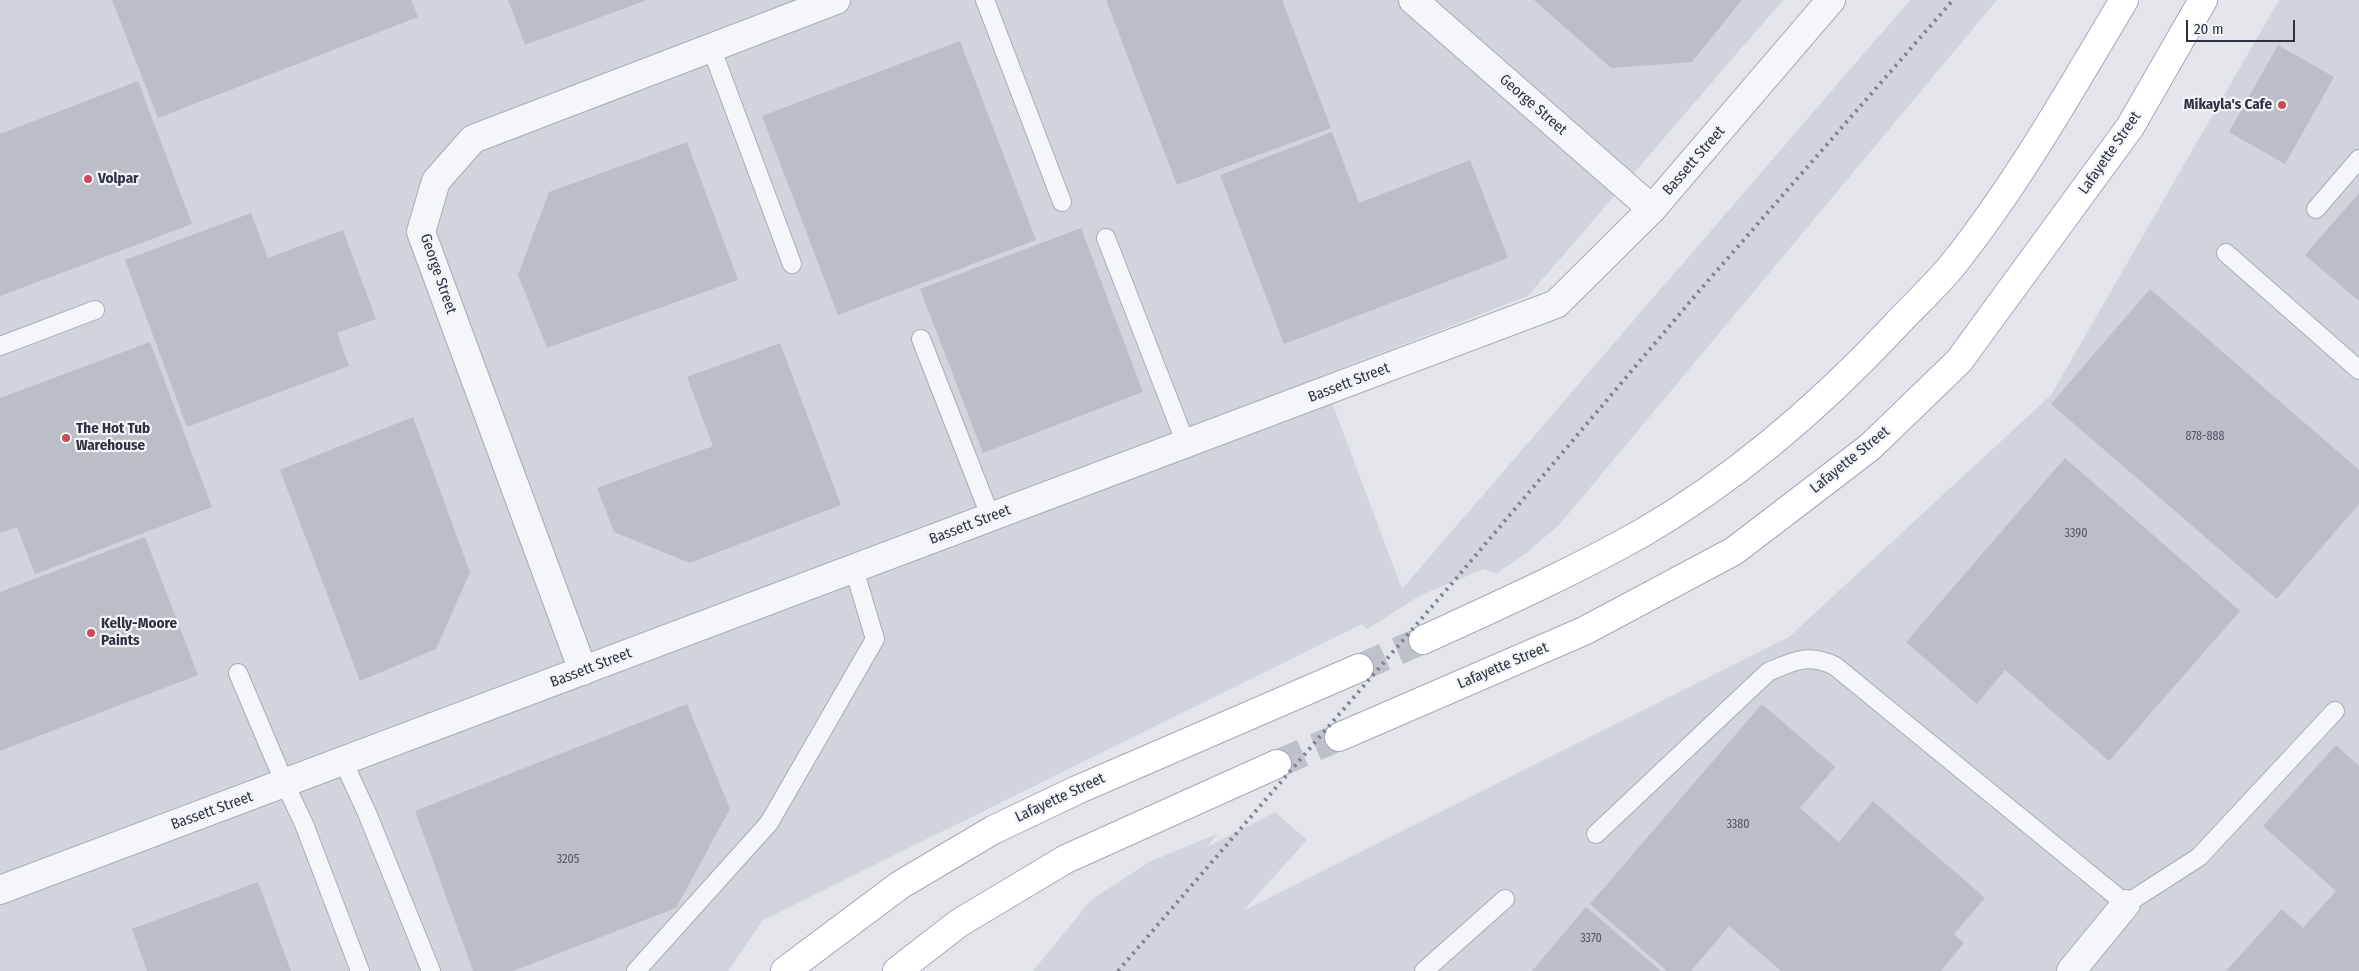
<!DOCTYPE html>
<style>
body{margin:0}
#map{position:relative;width:2359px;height:971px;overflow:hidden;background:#e3e5ea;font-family:"Fira Sans Condensed",sans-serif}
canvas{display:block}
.scale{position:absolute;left:2186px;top:20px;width:109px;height:22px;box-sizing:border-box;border:2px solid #2b3242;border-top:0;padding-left:6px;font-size:15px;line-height:18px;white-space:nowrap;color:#2b3242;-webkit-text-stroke:4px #f2f4f8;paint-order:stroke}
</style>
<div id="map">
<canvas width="2359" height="971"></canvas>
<div class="scale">20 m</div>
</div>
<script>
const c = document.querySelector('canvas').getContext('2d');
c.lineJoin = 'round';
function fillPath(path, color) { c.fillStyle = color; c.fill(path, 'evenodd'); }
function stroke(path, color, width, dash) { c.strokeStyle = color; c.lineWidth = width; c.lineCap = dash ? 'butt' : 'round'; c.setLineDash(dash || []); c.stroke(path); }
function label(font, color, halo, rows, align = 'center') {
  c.font = font + ' "Fira Sans Condensed",sans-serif'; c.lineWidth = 4.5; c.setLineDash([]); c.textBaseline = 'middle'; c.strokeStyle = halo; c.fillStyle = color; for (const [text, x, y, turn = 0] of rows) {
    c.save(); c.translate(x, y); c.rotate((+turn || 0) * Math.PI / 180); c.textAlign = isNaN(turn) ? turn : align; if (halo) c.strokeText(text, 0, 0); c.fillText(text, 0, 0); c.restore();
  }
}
fillPath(new Path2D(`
 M0,0H1783L1528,296L1322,376L1402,589L1910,0H1997L1560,524L1529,551L1496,574L1484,569L1421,595L1367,629L1362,624L763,920L728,971H0Z
 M2279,0H2359V971H1033L1091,900L1149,862L1217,834L1207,847L1275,812L1307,840L1243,911L1789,637L2051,395Z`), '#d1d4dc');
fillPath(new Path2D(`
 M112,0H411L418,17L158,118Z
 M508,0H647L525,45Z
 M1106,0H1282L1331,128L1177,185Z
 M1534,0H1742L1692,62L1611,68Z
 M960,41L1036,240L838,315L762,116Z
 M2278,45L2334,77L2285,164L2229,132Z
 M138,81L192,224L0,296V134Z
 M1332,132L1359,203L1470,160L1508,258L1284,344L1220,175Z
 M687,142L738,280L547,348L518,275L549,192Z
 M2359,193V301L2305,255Z
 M251,213L268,258L343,230L376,319L337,333L349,366L187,427L125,260Z
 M1081,228L1143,392L983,453L920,289Z
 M2150,289L2359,470V504L2277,599L2051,404Z
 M150,342L212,507L35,574L17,527L0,533V398Z
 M780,343L841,505L690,563L614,532L597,488L713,446L687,377Z
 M413,417L470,572L436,649L360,681L280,470Z
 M2065,458L2240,611L2109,761L2005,670L1977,704L1906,642Z
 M145,537L198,675L0,751V592Z
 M687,704L730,809L676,908L513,971H473L415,811Z
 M1762,704L1835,767L1800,808L1839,842L1873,801L1985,898L1954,934L1964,943L1941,971H1781L1729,926L1691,971H1667L1590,904Z
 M2336,745L2359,766V971H2226L2282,909L2303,928L2336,891L2263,826Z
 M258,882L291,971H147L132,929Z
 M1586,907L1661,971H1532Z`), '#babec7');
stroke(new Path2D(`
 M1359,668L1423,640
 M1277,764L1339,737`), '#bec1c8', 28, [28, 14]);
const service = new Path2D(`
 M985,0L1062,202
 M711,47L792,264
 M2316,209L2359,159
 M1106,238L1186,444
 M2226,253L2359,370
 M921,339L991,518
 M0,346L95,310
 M238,673L285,784L304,824L360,971
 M343,761L367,813L431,971
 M1596,834L1768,672C1794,661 1808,653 1835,666L2126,904L2199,857L2335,711
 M636,971L769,823L875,639L854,569
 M1424,971L1505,899`);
const minor = new Path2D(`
 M1413,0L1652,209
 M583,671L421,232L436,181L473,139L836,0
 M2071,971L2126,904`);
const tertiary = new Path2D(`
 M0,890L1556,304L1652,209L1831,0`);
const primary = new Path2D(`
 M1423,640C1497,606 1571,573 1642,533C1737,478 1820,406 1895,326C1914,305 1937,285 1955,262C2019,181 2071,89 2124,0
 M1339,737L1584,631L1734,551L1870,447L1959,361L2130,127L2203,0
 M785,971L900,885L993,830L1077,790L1359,668
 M897,971L959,923L1066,859L1277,764`);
stroke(service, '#a8acb4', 20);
stroke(minor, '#a8acb4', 30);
stroke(tertiary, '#a8acb4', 30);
stroke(primary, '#a2a9b6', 30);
stroke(service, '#f5f6f9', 18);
stroke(minor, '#f5f6f9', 28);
stroke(tertiary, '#f5f6f9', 28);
stroke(primary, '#fff', 28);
stroke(new Path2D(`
 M1118,971L1454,581L1700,290L1953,0`), '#7c8394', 4, [2.5, 5]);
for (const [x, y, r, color] of [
 [2282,105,5,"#cb4c56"],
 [88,179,5,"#cb4c56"],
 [66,438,5,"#cb4c56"],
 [91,633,5,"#cb4c56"]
]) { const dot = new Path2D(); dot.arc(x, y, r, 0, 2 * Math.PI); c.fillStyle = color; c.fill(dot); stroke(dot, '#f2f4f8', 2); }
label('12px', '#4f5563', null, [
 ["878-888",2205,437],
 ["3390",2076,534],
 ["3380",1738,825],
 ["3205",568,860],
 ["3370",1591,939]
]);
label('15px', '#2b3242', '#f2f4f8', [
 ["George Street",1533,105,41],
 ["Lafayette Street",2110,153,-55],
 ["Bassett Street",1694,161,-49],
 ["George Street",438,274,71],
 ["Bassett Street",1349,383,-21],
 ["Lafayette Street",1850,460,-39],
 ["Bassett Street",970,525,-21],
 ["Lafayette Street",1503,666,-23],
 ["Bassett Street",591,668,-21],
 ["Lafayette Street",1060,798,-25],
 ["Bassett Street",212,811,-20]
]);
label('bold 15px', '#2b3242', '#f2f4f8', [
 ["Mikayla's Cafe",2272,105,"right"],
 ["Volpar",98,179],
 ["The Hot Tub",76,429],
 ["Warehouse",76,446],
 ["Kelly-Moore",101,624],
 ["Paints",101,641]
], 'left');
</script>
